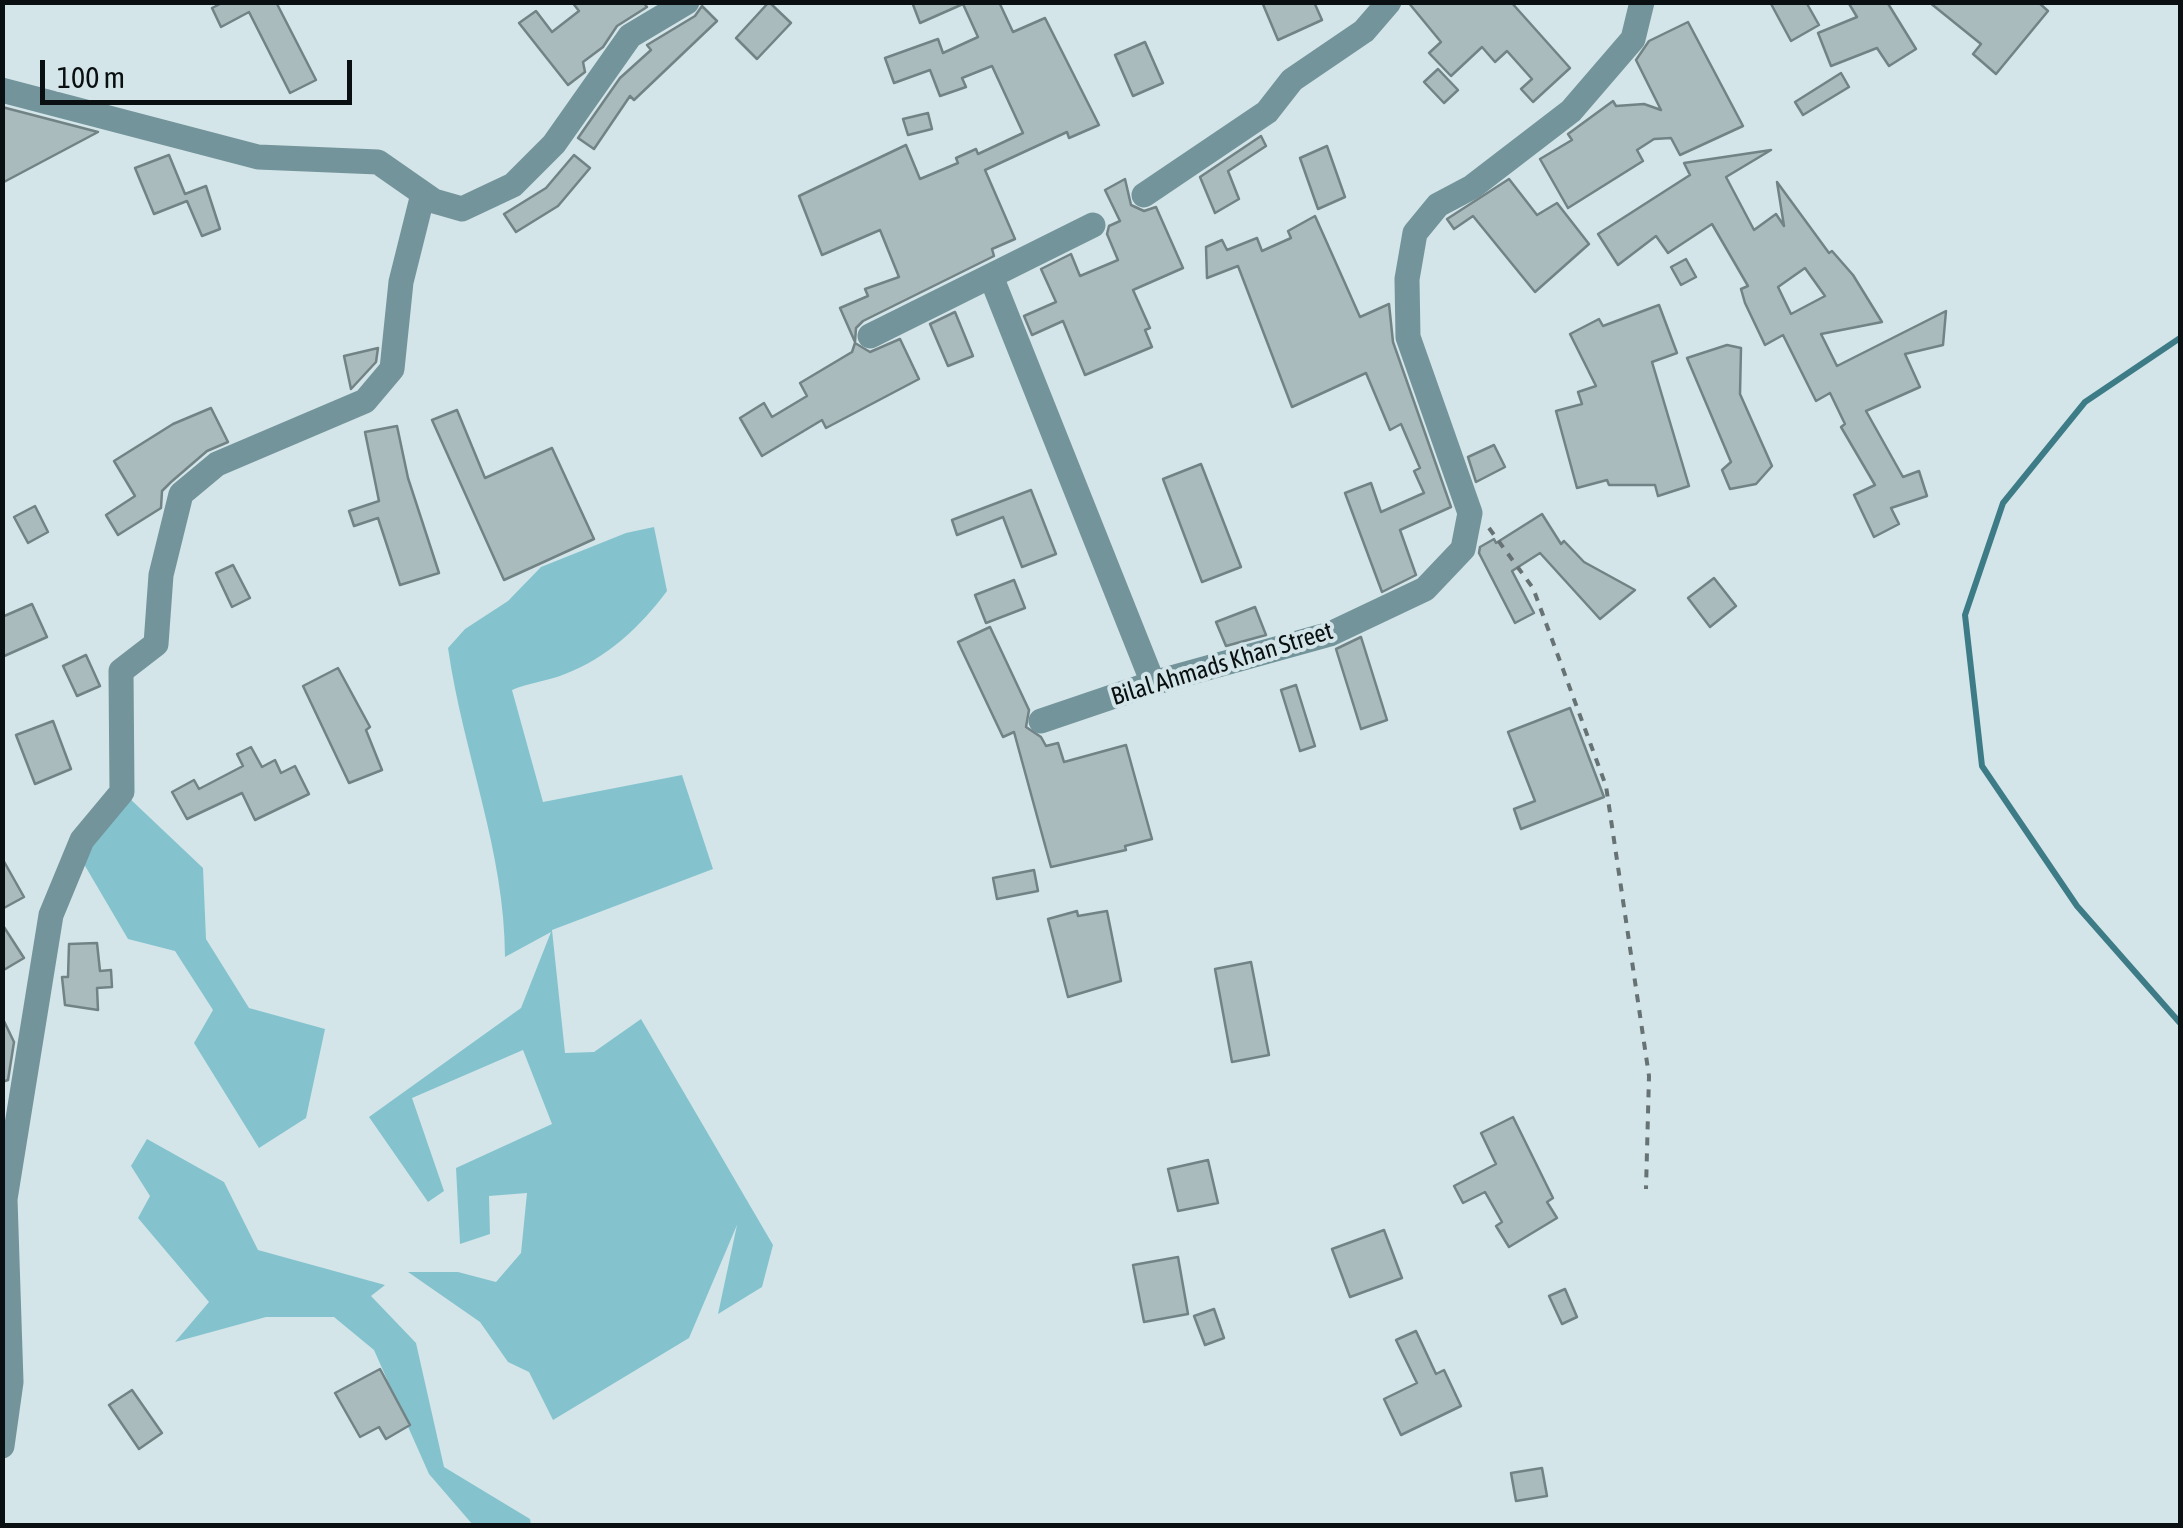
<!DOCTYPE html>
<style>
body{margin:0}
#map{position:relative;width:2183px;height:1528px;overflow:hidden;background:#d3e5e8;font-family:"Asap Condensed",sans-serif}
canvas{display:block}
.frame{position:absolute;inset:0;border:5px solid #0a1012;pointer-events:none}
.scale{position:absolute;left:40px;top:60px;width:312px;height:45px;box-sizing:border-box;border:5px solid #0a1012;border-top:0;padding-left:12px;font-size:30px;line-height:35px;white-space:nowrap;color:#0a1012;-webkit-text-stroke:8px #d3e5e8;paint-order:stroke}
</style>
<div id="map">
<canvas width="2183" height="1528"></canvas>
<div class="frame"></div>
<div class="scale">100 m</div>
</div>
<script>
const c = document.querySelector('canvas').getContext('2d');
c.lineJoin = 'round';
function fillPath(path, color) { c.fillStyle = color; c.fill(path, 'evenodd'); }
function stroke(path, color, width, dash) { c.strokeStyle = color; c.lineWidth = width; c.lineCap = dash ? 'butt' : 'round'; c.setLineDash(dash || []); c.stroke(path); }
function label(font, color, halo, rows, align = 'center') {
  c.font = font + ' "Asap Condensed",sans-serif'; c.lineWidth = 8; c.setLineDash([]); c.textBaseline = 'middle'; c.strokeStyle = halo; c.fillStyle = color; for (const [text, x, y, turn = 0] of rows) {
    c.save(); c.translate(x, y); c.rotate((+turn || 0) * Math.PI / 180); c.textAlign = isNaN(turn) ? turn : align; if (halo) c.strokeText(text, 0, 0); c.fillText(text, 0, 0); c.restore();
  }
}
fillPath(new Path2D(`
 M654,527L667,591C641,626 607,658 565,674C548,681 528,683 512,690L543,802L682,775L713,869L552,930L565,1053L594,1052L641,1019L773,1245L762,1287L718,1314L737,1225L689,1338L553,1420L529,1372L508,1362L480,1322L408,1272H458L496,1282L521,1253L527,1193L489,1196L490,1234L460,1244L456,1168L552,1124L523,1050L412,1098L444,1191L428,1202L369,1117L521,1008L551,932L505,957C505,851 463,753 448,648L465,629L508,601L541,567L626,533Z
 M127,796L203,868L206,939L249,1008L325,1029L306,1118L259,1148L194,1043L213,1010L175,951L128,939L81,859Z
 M147,1139L224,1182L258,1250L385,1285L371,1296L416,1343L444,1467L530,1519L531,1525H473L429,1474L374,1350L334,1317H266L175,1342L209,1302L138,1218L150,1196L131,1166Z`), '#84c3ce');
stroke(new Path2D(`
 M2180,338L2085,402L2003,503L1965,615L1982,766L2077,906L2180,1023`), '#3d7c87', 6);
const building = new Path2D(`
 M224,2H276L316,80L290,93L249,12L221,27L212,8Z
 M572,2H643L647,7L617,26L603,47L583,62L585,72L568,85L519,23L536,11L552,32L579,11Z
 M769,2L791,23L757,59L736,38Z
 M912,2H999L1013,32L1045,18L1099,125L1069,138L1067,132L985,170L1015,239L992,249L994,256L863,321L856,328L855,342L840,308L868,296L865,289L899,277L880,230L822,255L799,196L906,145L920,179L958,163L956,158L976,149L978,154L1023,133L992,66L962,78L966,87L940,96L930,70L894,83L885,58L938,39L943,53L978,37L963,4L920,23Z
 M1262,2H1314L1322,20L1278,40Z
 M1408,2H1511L1570,68L1533,102L1521,89L1532,79L1507,51L1495,62L1482,47L1451,76L1429,53L1441,42Z
 M1770,2H1806L1819,25L1791,41Z
 M1848,2H1887L1916,49L1889,66L1877,48L1831,66L1818,33L1857,17Z
 M1929,2H2038L2048,11L1996,74L1973,54L1981,44Z
 M702,6L717,21L634,100L630,96L594,149L578,138L620,78L651,50L647,45L695,16Z
 M1688,22L1743,126L1680,155L1671,138L1654,139L1637,150L1643,161L1568,208L1540,159L1572,140L1568,134L1613,101L1616,106L1644,104L1661,110L1636,60L1649,41Z
 M1145,42L1163,83L1133,96L1115,55Z
 M1438,69L1458,90L1444,103L1424,82Z
 M1841,73L1849,87L1803,115L1795,102Z
 M2,107L98,132L2,183Z
 M928,113L932,129L908,135L903,119Z
 M1261,136L1266,146L1228,171L1239,199L1215,213L1200,177Z
 M1327,146L1345,197L1318,209L1300,158Z
 M1771,150L1726,177L1754,230L1776,214L1784,226L1777,182L1829,253L1832,251L1853,275L1882,322L1821,334L1837,366L1946,311L1943,345L1905,354L1920,387L1866,411L1903,477L1919,471L1927,496L1891,508L1899,524L1874,537L1854,495L1875,485L1841,427L1845,424L1830,393L1816,401L1783,335L1765,345L1745,303L1741,289L1748,286L1712,224L1668,253L1656,236L1618,265L1598,234L1690,175L1684,163ZM1805,268L1825,296L1791,314L1778,287Z
 M169,155L185,194L206,186L220,229L202,236L187,201L154,214L135,168Z
 M574,155L590,168L558,206L516,232L504,214L546,188Z
 M1125,179L1131,205L1144,211L1156,207L1183,268L1133,290L1150,328L1145,330L1152,347L1085,375L1063,321L1032,335L1024,316L1056,302L1041,269L1071,254L1080,276L1118,260L1107,234L1109,226L1120,221L1105,190Z
 M1509,179L1537,215L1557,203L1589,244L1535,292L1473,216L1454,229L1447,219Z
 M1315,216L1360,317L1389,304L1393,342L1451,507L1400,530L1416,575L1382,592L1345,493L1371,483L1381,512L1424,493L1414,471L1420,468L1401,424L1390,430L1366,373L1292,407L1238,266L1207,278L1206,247L1222,240L1227,250L1257,238L1262,251L1291,238L1288,231Z
 M1686,259L1696,277L1681,285L1671,267Z
 M1659,305L1677,353L1652,362L1689,486L1658,496L1655,485H1609L1607,480L1577,488L1556,411L1582,404L1578,392L1596,386L1570,334L1599,319L1603,326Z
 M955,312L973,356L948,366L930,324Z
 M900,339L919,379L826,428L822,420L762,456L740,418L764,403L772,417L807,396L800,383L852,352L855,343L870,352Z
 M1727,345L1741,348L1740,394L1772,466L1756,484L1730,489L1722,470L1731,462L1687,358Z
 M378,348L376,362L351,389L344,356Z
 M211,408L228,442L207,451L171,482L162,491L161,508L118,535L106,515L135,496L114,461L173,424Z
 M457,410L485,478L552,448L594,539L504,580L432,420Z
 M397,426L408,478L439,573L400,585L378,518L354,526L349,511L379,501L365,432Z
 M1494,445L1505,467L1476,482L1468,457Z
 M1201,464L1241,567L1202,582L1163,479Z
 M1031,490L1056,554L1022,567L1003,517L957,535L952,520Z
 M35,506L48,532L28,543L14,517Z
 M1542,514L1561,544L1564,541L1584,562L1635,590L1600,619L1540,553L1512,571L1534,613L1515,623L1479,553L1480,547L1494,539L1496,543Z
 M233,565L250,598L232,607L216,573Z
 M1714,578L1736,606L1710,627L1688,598Z
 M1014,580L1025,608L986,623L975,595Z
 M32,604L47,637L2,657V617Z
 M1255,607L1266,635L1226,646L1216,622Z
 M990,627L1029,710L1026,727L1041,737L1046,746L1058,743L1064,762L1126,745L1152,839L1125,846L1126,850L1051,867L1014,732L1003,737L958,642Z
 M1361,637L1387,720L1361,729L1336,649Z
 M86,655L100,686L77,696L63,666Z
 M338,668L370,727L366,730L382,770L349,783L303,686Z
 M1296,685L1315,746L1300,751L1281,690Z
 M1570,708L1604,797L1521,829L1514,809L1535,801L1508,732Z
 M53,721L71,769L35,784L16,735Z
 M251,747L262,767L275,760L281,773L295,766L309,794L255,820L242,793L187,819L172,792L194,780L199,789L243,766L237,754Z
 M2,858L24,897L2,909Z
 M1034,870L1038,891L997,899L993,878Z
 M1077,911L1078,916L1107,911L1121,981L1068,997L1048,919Z
 M2,924L24,958L2,971Z
 M97,943L100,971L111,970L112,987L97,988L98,1010L65,1005L62,977H68L69,944Z
 M1251,962L1269,1055L1232,1062L1215,969Z
 M2,1017L14,1042L8,1080L2,1082Z
 M1513,1117L1553,1198L1547,1202L1557,1218L1509,1247L1496,1226L1502,1222L1485,1192L1463,1203L1454,1186L1496,1164L1481,1133Z
 M1208,1160L1218,1203L1178,1211L1168,1169Z
 M1384,1230L1402,1278L1350,1297L1332,1249Z
 M1178,1257L1188,1314L1144,1322L1133,1265Z
 M1565,1289L1577,1317L1562,1324L1549,1296Z
 M1214,1309L1224,1338L1205,1345L1194,1316Z
 M1416,1331L1436,1374L1444,1370L1461,1406L1401,1435L1384,1399L1417,1383L1396,1340Z
 M380,1369L410,1425L386,1439L379,1427L360,1437L335,1393Z
 M132,1390L162,1433L139,1449L109,1405Z
 M1542,1468L1547,1496L1516,1501L1511,1473Z`);
fillPath(building, '#aabbbe');
stroke(building, '#728386', 2.5);
stroke(new Path2D(`
 M1489,528L1533,588L1606,786L1649,1076L1646,1189`), '#667274', 4, [8, 8]);
stroke(new Path2D(`
 M2,90L258,157L378,162L434,201L462,209L513,185L554,144L630,36L687,2
 M1144,195L1267,112L1292,80L1364,31L1389,2
 M992,279L1153,683
 M870,336L1093,225
 M1041,721L1153,683L1330,634L1425,589L1463,549L1470,513L1408,337L1407,279L1415,233L1438,205L1472,187L1571,111L1633,39L1642,2
 M2,1446L11,1382L5,1199L51,915L82,840L122,792L121,671L156,644L161,575L181,494L217,464L365,401L392,369L401,282L423,194`), '#73949b', 25);
label('25px', '#0a1012', '#d3e5e8', [
 ["Bilal Ahmads Khan Street",1222,664,-17]
]);
</script>
